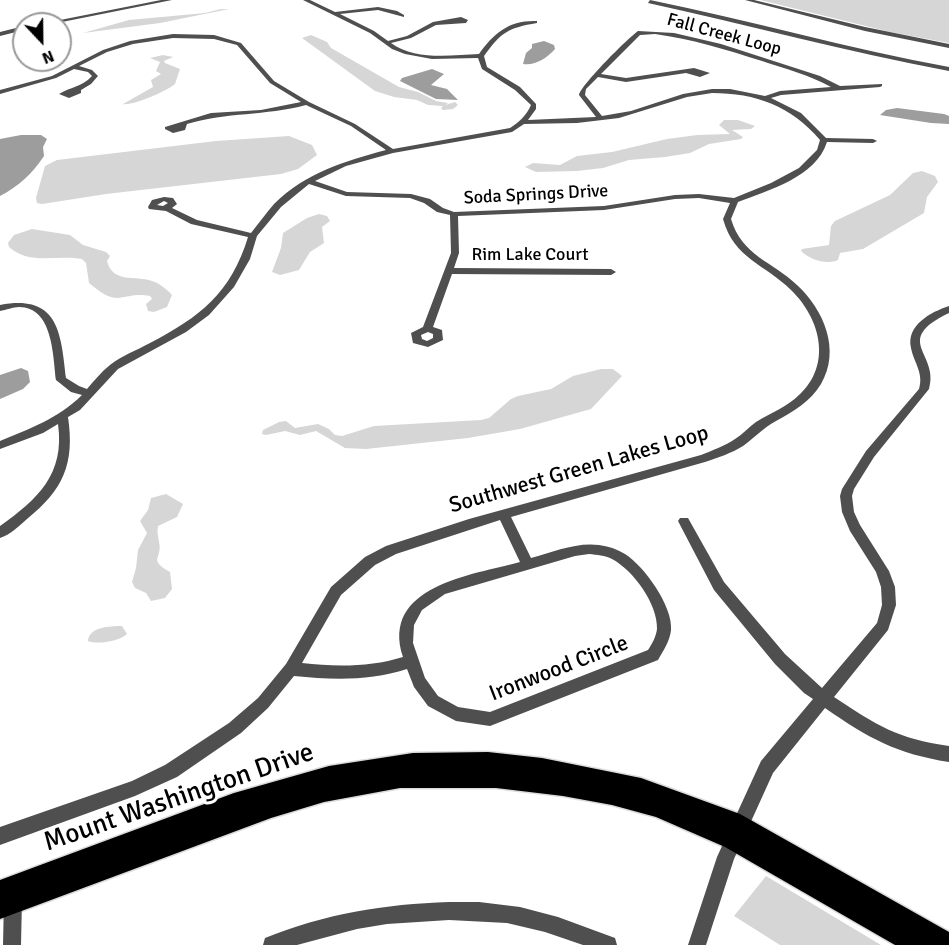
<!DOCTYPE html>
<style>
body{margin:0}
#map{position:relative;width:949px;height:945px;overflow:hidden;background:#fff;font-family:Signika,sans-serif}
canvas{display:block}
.north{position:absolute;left:12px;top:12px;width:60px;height:60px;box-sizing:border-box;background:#fff;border:2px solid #999;border-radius:50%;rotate:158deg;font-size:16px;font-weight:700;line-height:24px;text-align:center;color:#000}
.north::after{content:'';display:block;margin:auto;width:21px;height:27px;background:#000;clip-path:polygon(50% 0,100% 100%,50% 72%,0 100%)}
</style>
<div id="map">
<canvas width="949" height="945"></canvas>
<div class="north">N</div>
</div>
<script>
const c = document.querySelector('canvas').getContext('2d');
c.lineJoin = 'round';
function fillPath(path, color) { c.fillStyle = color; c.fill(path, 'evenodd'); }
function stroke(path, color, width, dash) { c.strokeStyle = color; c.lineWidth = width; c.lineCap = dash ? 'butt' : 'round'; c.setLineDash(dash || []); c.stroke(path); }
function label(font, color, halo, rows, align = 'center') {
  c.font = font + ' Signika,sans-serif'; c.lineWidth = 6; c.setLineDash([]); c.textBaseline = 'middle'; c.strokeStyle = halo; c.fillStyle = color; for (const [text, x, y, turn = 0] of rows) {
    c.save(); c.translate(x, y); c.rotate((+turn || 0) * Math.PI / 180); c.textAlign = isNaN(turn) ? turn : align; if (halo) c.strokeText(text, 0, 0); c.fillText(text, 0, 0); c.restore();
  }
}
fillPath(new Path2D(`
 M760,0H949V43L890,32Z
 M221,9H229L160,23L83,33L129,20L205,13Z
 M311,35L327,42L331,48L399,87L418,92L436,101L448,103L445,105L455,102L458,105L453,109L443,110L441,108L443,106L428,105L417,100L394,97L375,91L302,38Z
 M163,55L173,57L164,61L165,63L180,69L175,84C167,91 133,106 123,104L153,87L151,80L161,74L156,71L160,62L150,58Z
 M724,120H738L755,126L751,129L732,130L743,137L741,139L709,144L690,153L665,157L629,160L603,168L577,171L536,172L525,167L533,163L560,165L577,156L612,152L667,139L697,135L730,134L719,125Z
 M289,136L312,145L317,155L298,169L281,174L106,194L42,204L37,203L36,198L45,166L57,160L216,141Z
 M922,171L935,176L938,182L927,197L924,213L863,249L840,253L838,260C827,265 810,260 801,251L802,249L829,245L831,226L835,221L890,195L913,173Z
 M319,214L327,216L330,221L322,227L324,243L310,252L299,270L280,275L272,272L281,248L283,233L307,218Z
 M32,229L70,235L83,245L106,252L110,256L107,261C113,284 135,275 152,281C159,283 168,290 172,295L167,307L154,312L148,311L146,304L152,299L150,296C120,291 120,310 89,283L86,263L82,259C56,254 31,266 9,247L8,243L14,235Z
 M601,369H613L622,376L591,409L520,429L468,438L366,449L345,448L316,431L300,435L285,431L266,435L262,434L263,430L279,422L286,421L295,428L318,424L329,429L335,435L342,436L374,426L481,420L489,418L511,399L518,396L551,389L573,376Z
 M166,494L183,504L177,517L158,526C157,533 158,535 159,542C163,559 147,559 170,572L172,589L165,598L151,601L146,593L135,588L132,582L136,568L138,550L147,533L140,521L148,510L151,498Z
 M122,626L127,634C120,641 97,645 88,641C89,627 110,626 122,626Z
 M766,876L881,945H780L734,916Z`), '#d6d6d6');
fillPath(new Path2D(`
 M544,41L554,45L555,49C547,58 535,66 523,64L526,53L532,48V44Z
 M432,69L444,74L431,85L447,89L458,100L436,99L400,81L402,78Z
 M897,108L944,114L949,116V124L931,123L880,115L886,110Z
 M21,135H41L47,139L43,147L44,156C32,174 19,186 0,196V139Z
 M21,368L28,371L30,382L23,389L0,399V375Z`), '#9d9d9d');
const major = new Path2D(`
 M488,752L542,758L641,778L740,814L949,932V945H895L725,847L656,817L612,805L563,796L496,788H400L324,802L271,818L0,919V880L234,793L329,766L413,753Z`);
stroke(major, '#dbdbdb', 3);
fillPath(new Path2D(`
 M161,0H172L52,24H40Z
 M303,0H310L335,12L378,7L397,11L404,15V17L378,10L340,14L374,31L388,41L407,36L433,22L461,17L468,20L466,23L436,25L411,38L391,43C415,61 452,55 479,54C494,33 509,20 537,21V23C508,28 501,32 484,56L487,67L520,87L536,104V109L528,120L596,117L579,95C581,85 627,39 638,31L674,33L721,44L820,76L840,86L882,84V86L880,87L781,95L771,98L801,113L826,138L873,139L877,141L873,143L827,142C816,177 769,190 738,202L731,219C742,256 772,261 797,285C824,310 841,350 821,384C811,401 793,412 776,421C763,428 754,438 743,446C732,453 717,458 705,462L511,517L531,558C553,552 576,542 599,545C608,546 617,549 625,554C644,566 673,606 671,630C670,641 663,651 658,660L490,726L456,721L428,706L414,687L407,669C370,681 333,680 294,676L268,708L241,733L177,777L135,796L0,845V827L132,781L165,765L229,723L258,698L286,664L331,587L365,557L386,546L469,519L701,455C713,450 725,446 735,439C743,434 749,427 756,422C770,413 787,407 799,395C832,365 821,319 791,290C765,264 734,259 723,219L730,203L699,198L675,199L604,210L458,216L459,253L454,268L611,269L616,272L611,275L452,274L433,327L442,330L443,340L428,347L413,343L411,333L423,327L451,253L450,215L437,212L424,203L410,198L346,196L309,184L281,207L257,236L250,259L234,287L209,315L186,332L118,369L80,410L68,417C75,464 63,490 27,519C19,526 10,535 0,538V526C38,499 65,474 58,424L43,433L0,449V441C29,429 59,418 82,395L71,392L56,380C53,356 53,307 19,307C13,307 6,310 0,311V305C58,294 61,332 66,378L79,386L87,389C94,381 101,372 110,365C121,356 137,350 150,343C200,317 231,293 248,237L191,224L166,211L149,209L148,207L152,200L164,197L173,198L177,204L172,208L197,220L251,233C259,223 266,213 274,204C305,173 345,161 386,150L351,126L306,105C265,116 227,112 187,124L185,130L173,133L165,129V127L211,113L261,110L301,102L270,83L237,45L214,39L173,38L133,44L107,52L79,66L92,70L98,76L91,84L81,90V93L69,98L59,94C70,87 82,87 92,76L88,72L74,69L56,78L0,94V90L52,76L103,50L130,41L173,34L214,35L241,43L274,81L309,102L355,124L393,149L510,128C519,122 526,116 531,105L515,90L482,69L478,58L432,59L405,54L392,49L370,33ZM655,34C692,39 727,50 762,61C786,69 809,75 831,87L780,91L765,96L730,89H712L683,94L631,111L602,116L585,95L586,89L598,77L626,82L686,73L700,77L710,73L694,68L626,78L601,74L640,35ZM712,93C756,93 791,106 820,140L817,150L799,168L771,183L734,198L699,194L675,195L604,206L454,212L443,208L430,199L411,194L347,192L315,181L346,166L393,153L512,132L524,124L577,123L619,118L687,97ZM164,201L168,203L163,206L157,205ZM428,332L433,334V338L427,341L422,339L421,335ZM500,520L520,562C472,575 380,586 403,657C371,667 336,667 302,663L341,595L375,565L396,554ZM589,554C597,555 605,555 612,559C633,570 658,604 657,629C656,637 652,644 648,650L490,712L458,707L438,696L425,678L413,643L414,625L422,610L445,594L575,556Z
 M650,0C750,20 849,49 949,67V71C848,52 749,25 648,3Z
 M745,0H754L865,27L949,44V48L865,31Z
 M24,26V30L0,36V32Z
 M949,306V313C891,341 940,353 929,389L874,457L854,489L852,496L854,512L860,525L889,571L895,587L896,605L888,630L834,697C876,725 898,739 949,746V762C897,754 868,738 825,708L773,773L734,859L706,945H688L717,857L761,761L813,699L804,693L775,664L714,590L678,521L680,518H688L724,582L785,654L822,688L877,623L882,605L881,587L876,572L850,531L842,512L840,496L842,489L866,451L919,389C924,373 914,363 911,348C906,325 931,312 949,306Z
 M13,890L19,893L22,899L21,945H3L4,899L7,893Z
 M449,902H479L520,907L558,917L615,938L617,945H583L545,932L507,923L449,920L387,924L357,929L297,945H263L265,938C324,914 385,904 449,902Z`), '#4f4f4f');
fillPath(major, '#000');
label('18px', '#000', '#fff', [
 ["Fall Creek Loop",724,35,15],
 ["Soda Springs Drive",536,195,-3],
 ["Rim Lake Court",530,255]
]);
label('22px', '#000', '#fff', [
 ["Southwest Green Lakes Loop",579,470,-16],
 ["Ironwood Circle",559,669,-21]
]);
label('27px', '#000', '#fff', [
 ["Mount Washington Drive",179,798,-19]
]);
</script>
